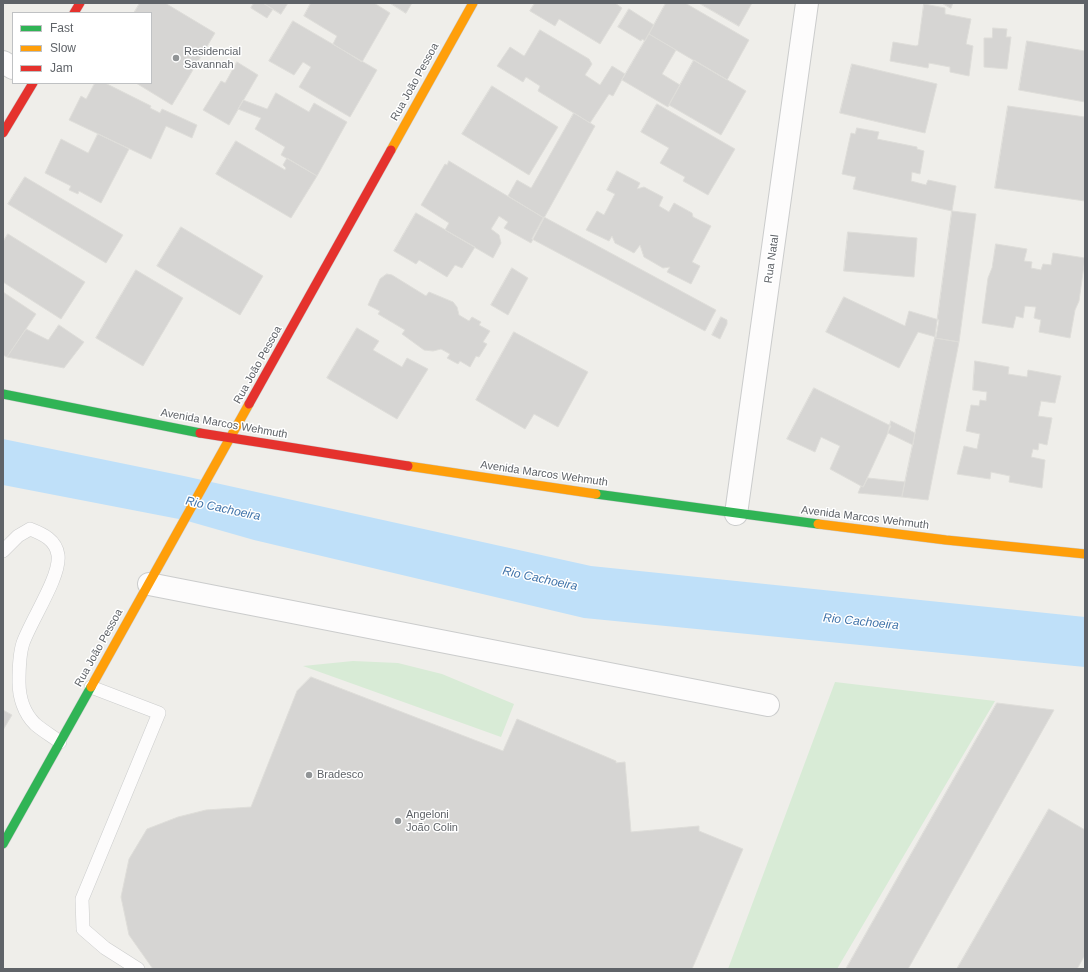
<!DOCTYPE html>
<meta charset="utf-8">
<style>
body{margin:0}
#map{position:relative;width:1088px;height:972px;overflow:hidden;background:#efeeea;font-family:Helvetica,sans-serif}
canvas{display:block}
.frame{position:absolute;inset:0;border:4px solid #5f6368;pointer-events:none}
.legend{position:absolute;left:12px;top:12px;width:140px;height:72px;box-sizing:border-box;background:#fff;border:1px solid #bfc1c3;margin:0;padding:5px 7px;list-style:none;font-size:12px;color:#5f6368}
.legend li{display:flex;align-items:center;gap:8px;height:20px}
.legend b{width:20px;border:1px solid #bfc1c3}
</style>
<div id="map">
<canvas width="1088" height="972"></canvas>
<div class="frame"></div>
<ul class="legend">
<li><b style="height:5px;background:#30b455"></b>Fast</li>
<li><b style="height:5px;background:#ff9f0a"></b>Slow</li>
<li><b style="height:5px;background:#e5322d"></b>Jam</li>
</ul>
</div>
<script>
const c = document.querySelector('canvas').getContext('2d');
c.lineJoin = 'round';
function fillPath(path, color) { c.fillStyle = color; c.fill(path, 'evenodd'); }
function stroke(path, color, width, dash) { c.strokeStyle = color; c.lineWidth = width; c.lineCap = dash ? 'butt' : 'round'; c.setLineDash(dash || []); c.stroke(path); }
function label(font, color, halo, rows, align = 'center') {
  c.font = font + ' Helvetica,sans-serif'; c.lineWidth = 3; c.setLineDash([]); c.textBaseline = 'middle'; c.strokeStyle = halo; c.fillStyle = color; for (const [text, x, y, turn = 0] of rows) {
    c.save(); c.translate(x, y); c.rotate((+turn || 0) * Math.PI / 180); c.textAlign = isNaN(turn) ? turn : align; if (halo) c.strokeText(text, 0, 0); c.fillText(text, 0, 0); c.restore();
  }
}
fillPath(new Path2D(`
 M353,661L398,663L442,674L514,704L501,737L303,666Z
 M835,682L995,701L837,969H728Z`), '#d8ebd6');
fillPath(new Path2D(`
 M3,439L184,476L591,566L1085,617V667L584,618L254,540L184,520L3,485Z`), '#bfe0f9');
const building = new Path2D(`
 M140,3H165L215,33L172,105L136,83H151V13H134Z
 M254,3H263L273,9L267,18L251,8Z
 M263,3H288L281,14Z
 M311,3H374L390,13L362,62L333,44L337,36L304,16Z
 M390,3H412L406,13Z
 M535,3H615L622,8L600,44L559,19L555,26L530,11Z
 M666,3H685L749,40L727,80L649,34Z
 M699,3H752L739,26Z
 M942,3H953L951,8Z
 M924,4L945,8V14L971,19L966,44L973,46L969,76L950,72V67L929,63L928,68L890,61L893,42L916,46L918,45Z
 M629,9L654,25L645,41L642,39L641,41L618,27Z
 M293,21L377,70L350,117L299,87L311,67L303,62L294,75L269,61Z
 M993,28L1007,29L1006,37H1011L1007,69L984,67V38H992Z
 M540,30L589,59L592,64L585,75L600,85L612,66L625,74L613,96L609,94L590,123L538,91L540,86L526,77L523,82L497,66L510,47L524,56Z
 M649,34L676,50L662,74L680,85L668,107L622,80Z
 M1027,41L1085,51V102L1019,90Z
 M694,60L746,91L721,135L669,105Z
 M237,62L258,75L229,125L203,110L221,81L225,83Z
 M852,64L937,84L925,133L840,113Z
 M95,83H105L151,106L150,108L160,113L162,109L197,125L192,138L166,126L151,159L69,120L81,96L86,99Z
 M492,86L558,127L529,175L462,134Z
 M276,93L309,112L314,103L347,122L317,176L281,155L285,147L255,129L261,118L238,109L243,100L267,109Z
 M657,104L735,149L708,195L683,181L685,177L660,163L669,148L641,132Z
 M1008,106L1085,117V201L995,188Z
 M574,113L595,126L544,218L508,196L517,180L531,188Z
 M857,128L879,132L877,139L917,147V149L924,151L920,174L912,172L911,181L926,185L928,180L956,186L952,211L853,189L856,177L842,174L851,133L855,134Z
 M98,134L129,149L101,203L79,191L78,194L69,190L71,186L45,173L61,139L88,153Z
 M236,141L285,170L286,168L283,165L287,158L317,176L291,218L216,174Z
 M449,161L544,218L531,243L504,228L508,222L499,216L491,229L499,235L501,243L493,258L445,230L449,223L421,205L445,164L447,165Z
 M617,171L640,183L637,189L644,187L663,197L659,206L669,212L674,203L692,213L693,217L711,226L692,262L700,266L691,284L667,272L670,267L663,268L644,257L640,245L634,253L615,243L612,236L609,241L586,230L597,211L604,215L615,194L607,190Z
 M25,177L123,235L106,263L8,204Z
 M952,211L976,214L959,342L935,338Z
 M416,213L475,247L462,268L455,265L447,277L419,260L416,264L394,251Z
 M544,217L716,310L705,331L532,239Z
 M181,227L263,276L240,315L157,266Z
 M848,232L917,238L914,277L844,271Z
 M8,234L85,282L61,319L3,282V242Z
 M996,244L1027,249L1024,261L1032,262L1031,268L1041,270L1043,264L1051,265L1053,253L1085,258L1079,301L1075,310L1070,338L1039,332L1041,320L1034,318L1036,307L1025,306L1023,318L1016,316L1013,328L982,323L988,278L992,268Z
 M512,268L528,278L508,315L491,305Z
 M136,270L183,298L143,366L96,338Z
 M387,274L392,275L426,296L429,292L453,302L457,307L459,315L469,321L472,317L481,322L479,325L490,331L483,342L487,344L479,357L476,356L470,367L460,361L458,364L447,358L450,354L441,349L433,351L424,350L402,334L405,330L378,314L380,311L368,305L380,279Z
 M3,292L36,314L7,357L3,355Z
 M844,297L905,326L909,311L939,320L936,337L918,332L899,368L826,332Z
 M721,317L727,320V324L720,339L712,335Z
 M59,325L84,342L64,368L7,357L26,329L48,340Z
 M357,328L379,341L373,350L402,367L407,358L428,369L397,419L327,378Z
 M514,332L588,372L558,427L534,414L525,429L476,400Z
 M935,338L959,342L928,500L902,497Z
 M975,361L1009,367L1008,374L1027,377L1028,370L1061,376L1055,403L1041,401L1038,416L1052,418L1047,445L1039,443L1038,450L1033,449L1031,457L1045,460L1042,488L1009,482L1010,476L991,472L990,479L957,474L964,446L977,449L980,434L966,431L971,405L979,406L980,400L986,401L987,392L973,390Z
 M814,388L891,426L863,487L830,469L840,446L821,437L815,452L787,439Z
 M891,421L915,433L913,445L888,433Z
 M868,478L905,482L902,497L858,493L861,486L863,487Z
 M311,677L503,751L517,719L616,761V763L625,762L631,832L699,826V831L743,849L692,969H153L129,935L121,897L129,859L147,829L178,817L206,810L251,807L297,691Z
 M997,703L1054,710L908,969H846Z
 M3,710L12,715L3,730Z
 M1049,809L1085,830V955L1077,969H957Z`);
fillPath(building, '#d6d5d3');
stroke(building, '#deddd9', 1);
const lane = new Path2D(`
 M3,551L18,536L30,529C43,534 56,540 58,555C61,576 31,620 23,643C19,655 19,669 19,682C19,697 24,713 35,724C43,731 52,736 60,742
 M91,687L159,713L82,899L83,929L105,948L138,969`);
const street = new Path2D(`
 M3,62L13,68
 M736,514L807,3
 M149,584L768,705`);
const fast = new Path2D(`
 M3,394L200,433
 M596,494L818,524
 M3,844L91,687`);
const slow = new Path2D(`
 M391,150L473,3
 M408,466L596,494
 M818,524L946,540L1085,554
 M91,687L249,404`);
const jam = new Path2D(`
 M74,13L80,3
 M3,133L33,83
 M249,404L391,150
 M200,433L408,466`);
stroke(lane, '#cbcccc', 14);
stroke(street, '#cbcccc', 24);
stroke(fast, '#cacacb', 10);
stroke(slow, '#cacacb', 10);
stroke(jam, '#cacacb', 10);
stroke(lane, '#fdfcfc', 13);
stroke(street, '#fdfcfc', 22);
stroke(fast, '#30b455', 9);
stroke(slow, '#ff9f0a', 9);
stroke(jam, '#e5322d', 9);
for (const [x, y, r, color] of [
 [176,58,4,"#919496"],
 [309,775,4,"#919496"],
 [398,821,4,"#919496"]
]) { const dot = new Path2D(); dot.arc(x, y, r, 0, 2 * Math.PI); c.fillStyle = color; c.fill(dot); stroke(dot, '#fff', 1.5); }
label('11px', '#5f6368', '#fff', [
 ["Residencial",184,52],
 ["Savannah",184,65],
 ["Bradesco",317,775],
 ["Angeloni",406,815],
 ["João Colin",406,828]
], 'left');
label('11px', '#5f6368', '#fff', [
 ["Rua João Pessoa",415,82,-61],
 ["Rua Natal",772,259,-82],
 ["Rua João Pessoa",258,365,-61],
 ["Avenida Marcos Wehmuth",224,424,10],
 ["Avenida Marcos Wehmuth",544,474,8],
 ["Avenida Marcos Wehmuth",865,518,7],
 ["Rua João Pessoa",99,648,-61]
]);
label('italic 12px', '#4174aa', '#fff', [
 ["Rio Cachoeira",223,509,12],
 ["Rio Cachoeira",540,579,12],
 ["Rio Cachoeira",861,622,6]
]);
</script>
